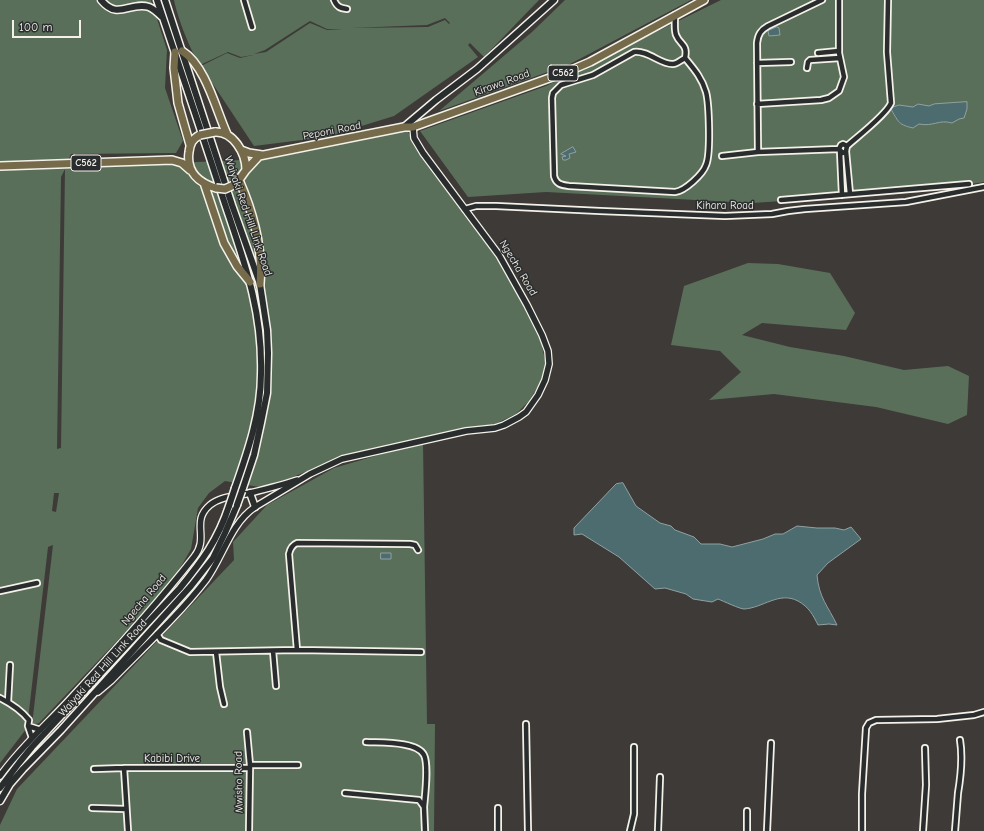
<!DOCTYPE html>
<style>
body{margin:0}
#map{position:relative;width:984px;height:831px;overflow:hidden;background:#3d3a38;font-family:"Comic Neue",sans-serif}
canvas{display:block}
.scale{position:absolute;left:12px;top:20px;width:69px;height:18px;box-sizing:border-box;border:2px solid #f4f1e8;border-top:0;padding-left:5px;font-size:12px;line-height:14px;white-space:nowrap;color:#f4f1e8;-webkit-text-stroke:3px #2a2d2e;paint-order:stroke}
</style>
<div id="map">
<canvas width="984" height="831"></canvas>
<div class="scale">100 m</div>
</div>
<script>
const c = document.querySelector('canvas').getContext('2d');
c.lineJoin = 'round';
function fillPath(path, color) { c.fillStyle = color; c.fill(path, 'evenodd'); }
function stroke(path, color, width, dash) { c.strokeStyle = color; c.lineWidth = width; c.lineCap = dash ? 'butt' : 'round'; c.setLineDash(dash || []); c.stroke(path); }
function label(font, color, halo, rows, align = 'center') {
  c.font = font + ' "Comic Neue",sans-serif'; c.lineWidth = 3; c.setLineDash([]); c.textBaseline = 'middle'; c.strokeStyle = halo; c.fillStyle = color; for (const [text, x, y, turn = 0] of rows) {
    c.save(); c.translate(x, y); c.rotate((+turn || 0) * Math.PI / 180); c.textAlign = isNaN(turn) ? turn : align; if (halo) c.strokeText(text, 0, 0); c.fillText(text, 0, 0); c.restore();
  }
}
fillPath(new Path2D(`
 M0,0H151L167,50L165,88L183,141L176,153L71,154L65,168L264,159L313,150L407,130L425,162L452,194L506,268L540,338L546,364L541,382L528,402L516,414L493,425L342,457L288,479L259,487L225,481L209,493L198,508L191,549L176,575L157,599L39,723L32,725L53,545L48,547L27,728L0,763ZM65,169L61,448L57,449L61,177ZM54,493H59L56,512L52,511Z
 M174,0H539L484,57L470,43L468,45L478,57L394,116L326,137L254,146L201,66L227,53L240,58L253,55L241,57L228,52L200,65C190,50 178,19 174,0ZM445,18L450,23L449,24L445,20L428,27L351,28L427,25ZM310,21L327,29H343L327,30L310,23L266,52L254,54L265,50Z
 M565,0H691L570,64L439,111L532,32Z
 M721,0H984V182L920,192L752,203L546,192L468,197L420,131L546,86Z
 M748,263L778,264L830,273L855,313L846,330L762,323L742,335L790,347L844,356L904,370L948,366L969,376L967,415L948,424L876,407L774,394L709,400L741,372L720,351L671,345L684,286Z
 M423,442L427,724H435L434,831H0V825L17,789L234,560L233,542L267,505L334,468Z`), '#5a6f5a');
const water = new Path2D(`
 M777,27L779,28L780,35L769,36L768,31Z
 M967,102V109L964,118L959,119L952,123C939,119 933,127 919,124L913,128C896,124 899,121 890,108L899,105L913,107L918,104L929,106L934,104Z
 M573,147L576,152L569,154L570,158L566,160H563L562,157L566,156L561,154Z
 M623,483L636,506L660,523L671,526L675,530L694,537L701,544H720L732,547L763,539L775,534H783L797,526L817,528H835L844,530L851,527L861,539L828,563L817,575C819,598 828,606 837,625L829,624L818,625C813,615 809,607 798,601C779,591 763,608 744,609C740,609 723,601 718,599L712,602L693,599L686,594L665,588L655,589L619,557L582,534L574,535V528L616,484Z
 M381,553H391V559H381Z`);
fillPath(water, '#4d6c70');
stroke(water, '#90a1a0', 1);
const minor = new Path2D(`
 M244,0L252,27
 M334,0C337,7 340,8 347,9
 M675,15C675,21 674,30 676,35C680,45 688,44 685,58
 M634,52C648,50 661,65 673,64C677,64 681,60 685,58C694,69 702,78 706,92C709,103 711,154 706,165C703,174 685,191 675,192L569,186C561,185 556,184 554,176L552,98L553,93L561,85L593,75Z
 M818,53L839,51
 M757,63L791,62
 M807,68L808,62L810,60L840,58
 M757,104L821,100L829,98L839,91L844,77L839,53V0
 M847,146L846,151L843,153L839,149L841,145L843,144L847,146C857,137 886,115 891,103L887,52L888,0
 M840,151L842,195
 M846,151L850,194
 M758,152L757,43C758,34 761,30 768,26L822,0
 M722,156L758,152L839,149
 M781,200L969,184
 M465,209L476,206H496L600,211L725,216L772,214L788,211L805,209L906,202L984,187
 M0,591L37,583
 M157,634L161,640L190,652L297,650L421,652
 M297,650L289,554C290,549 292,545 297,543L410,544L415,545L418,550
 M273,651L276,686
 M216,652L220,687L224,704
 M0,698C12,704 21,710 29,720L28,726L41,730
 M8,702L10,665
 M526,724L528,831
 M28,726L32,738
 M247,732L250,765L249,831
 M366,742C380,743 417,741 424,755C429,765 425,795 424,807
 M250,765H298
 M124,768L128,831
 M94,769L124,768H249
 M345,793L419,800L424,807L425,831
 M92,808L126,809
 M498,808V831
 M630,831L634,814V747
 M658,831L660,777
 M747,831V811
 M767,831L771,743
 M862,831V794L866,728L869,723L876,720L937,719L974,715L984,712
 M923,831L926,785L925,748
 M955,831C956,818 957,806 958,793C961,775 963,758 960,740`);
const tertiary = new Path2D(`
 M98,692L111,681C143,648 178,616 206,580C223,557 230,524 255,507L310,474L342,459L466,431L495,428L504,425L519,417L526,412L538,395L545,380L549,364L548,351L542,335L527,305L499,255L423,153L414,138L413,127
 M0,776C19,749 46,725 69,700C112,654 155,607 194,557C210,537 190,522 210,505C221,496 237,496 250,493C266,489 282,485 297,480`);
const secondary = new Path2D(`
 M101,0C118,21 130,1 149,7C154,9 158,13 162,17
 M157,0C179,65 201,130 222,195C242,256 263,308 261,374C261,413 248,451 235,488
 M165,0L232,205L260,284L267,330L268,353L267,393L261,423L254,455L242,491
 M404,127L436,100L477,69L554,0
 M250,493L255,507
 M0,788L19,763L32,747L180,588C202,561 218,540 229,506
 M0,801L10,784L23,769L61,730L191,586L213,558L225,533L237,505`);
const primary = new Path2D(`
 M182,51C206,66 216,110 227,134
 M175,52L174,68L178,103L190,145
 M215,132C233,131 246,153 246,170L236,184
 M200,135C192,139 190,144 189,152C186,172 199,183 216,188
 M241,150L249,153L262,155
 M0,166L172,160L182,163L190,170
 M246,170L259,156L404,127H413L569,71L590,62L704,0
 M239,180C253,212 263,249 260,284
 M204,183L224,243L237,266L250,282`);
stroke(minor, '#f4f1e8', 8);
stroke(tertiary, '#f4f1e8', 8);
stroke(secondary, '#f4f1e8', 9);
stroke(primary, '#f4f1e8', 10);
stroke(minor, '#2a2d2e', 4.5);
stroke(tertiary, '#2a2d2e', 5.5);
stroke(secondary, '#2a2d2e', 6);
stroke(primary, '#756b4b', 7);
const secondaryBridge = new Path2D(`
 M237,505L242,491
 M229,506L235,488`);
const primaryBridge = new Path2D(`
 M200,135L215,132
 M216,188L225,189L236,184`);
stroke(secondaryBridge, '#f4f1e8', 9, []);
stroke(primaryBridge, '#f4f1e8', 10, []);
stroke(secondaryBridge, '#2a2d2e', 6);
stroke(primaryBridge, '#756b4b', 7);
for (const [x, y, w] of [
 [563,73,30],
 [86,163,30]
]) { const box = new Path2D(); box.roundRect(x - w / 2, y - 8, w, 16, 3); c.fillStyle = '#2a2d2e'; c.fill(box); stroke(box, '#f4f1e8', 1); }
label('bold 10px', '#f4f1e8', null, [
 ["C562",563,73],
 ["C562",86,163]
]);
label('11px', '#f4f1e8', '#2a2d2e', [
 ["Kirawa Road",502,83,-20],
 ["Peponi Road",332,131,-11],
 ["Kihara Road",725,206],
 ["Waiyaki Red Hill Link Road",248,216,71],
 ["Ngecha Road",518,268,59],
 ["Ngecha Road",144,600,-50],
 ["Waiyaki Red Hill Link Road",103,668,-48],
 ["Kabibi Drive",172,759],
 ["Mwisho Road",239,782,-91]
]);
</script>
